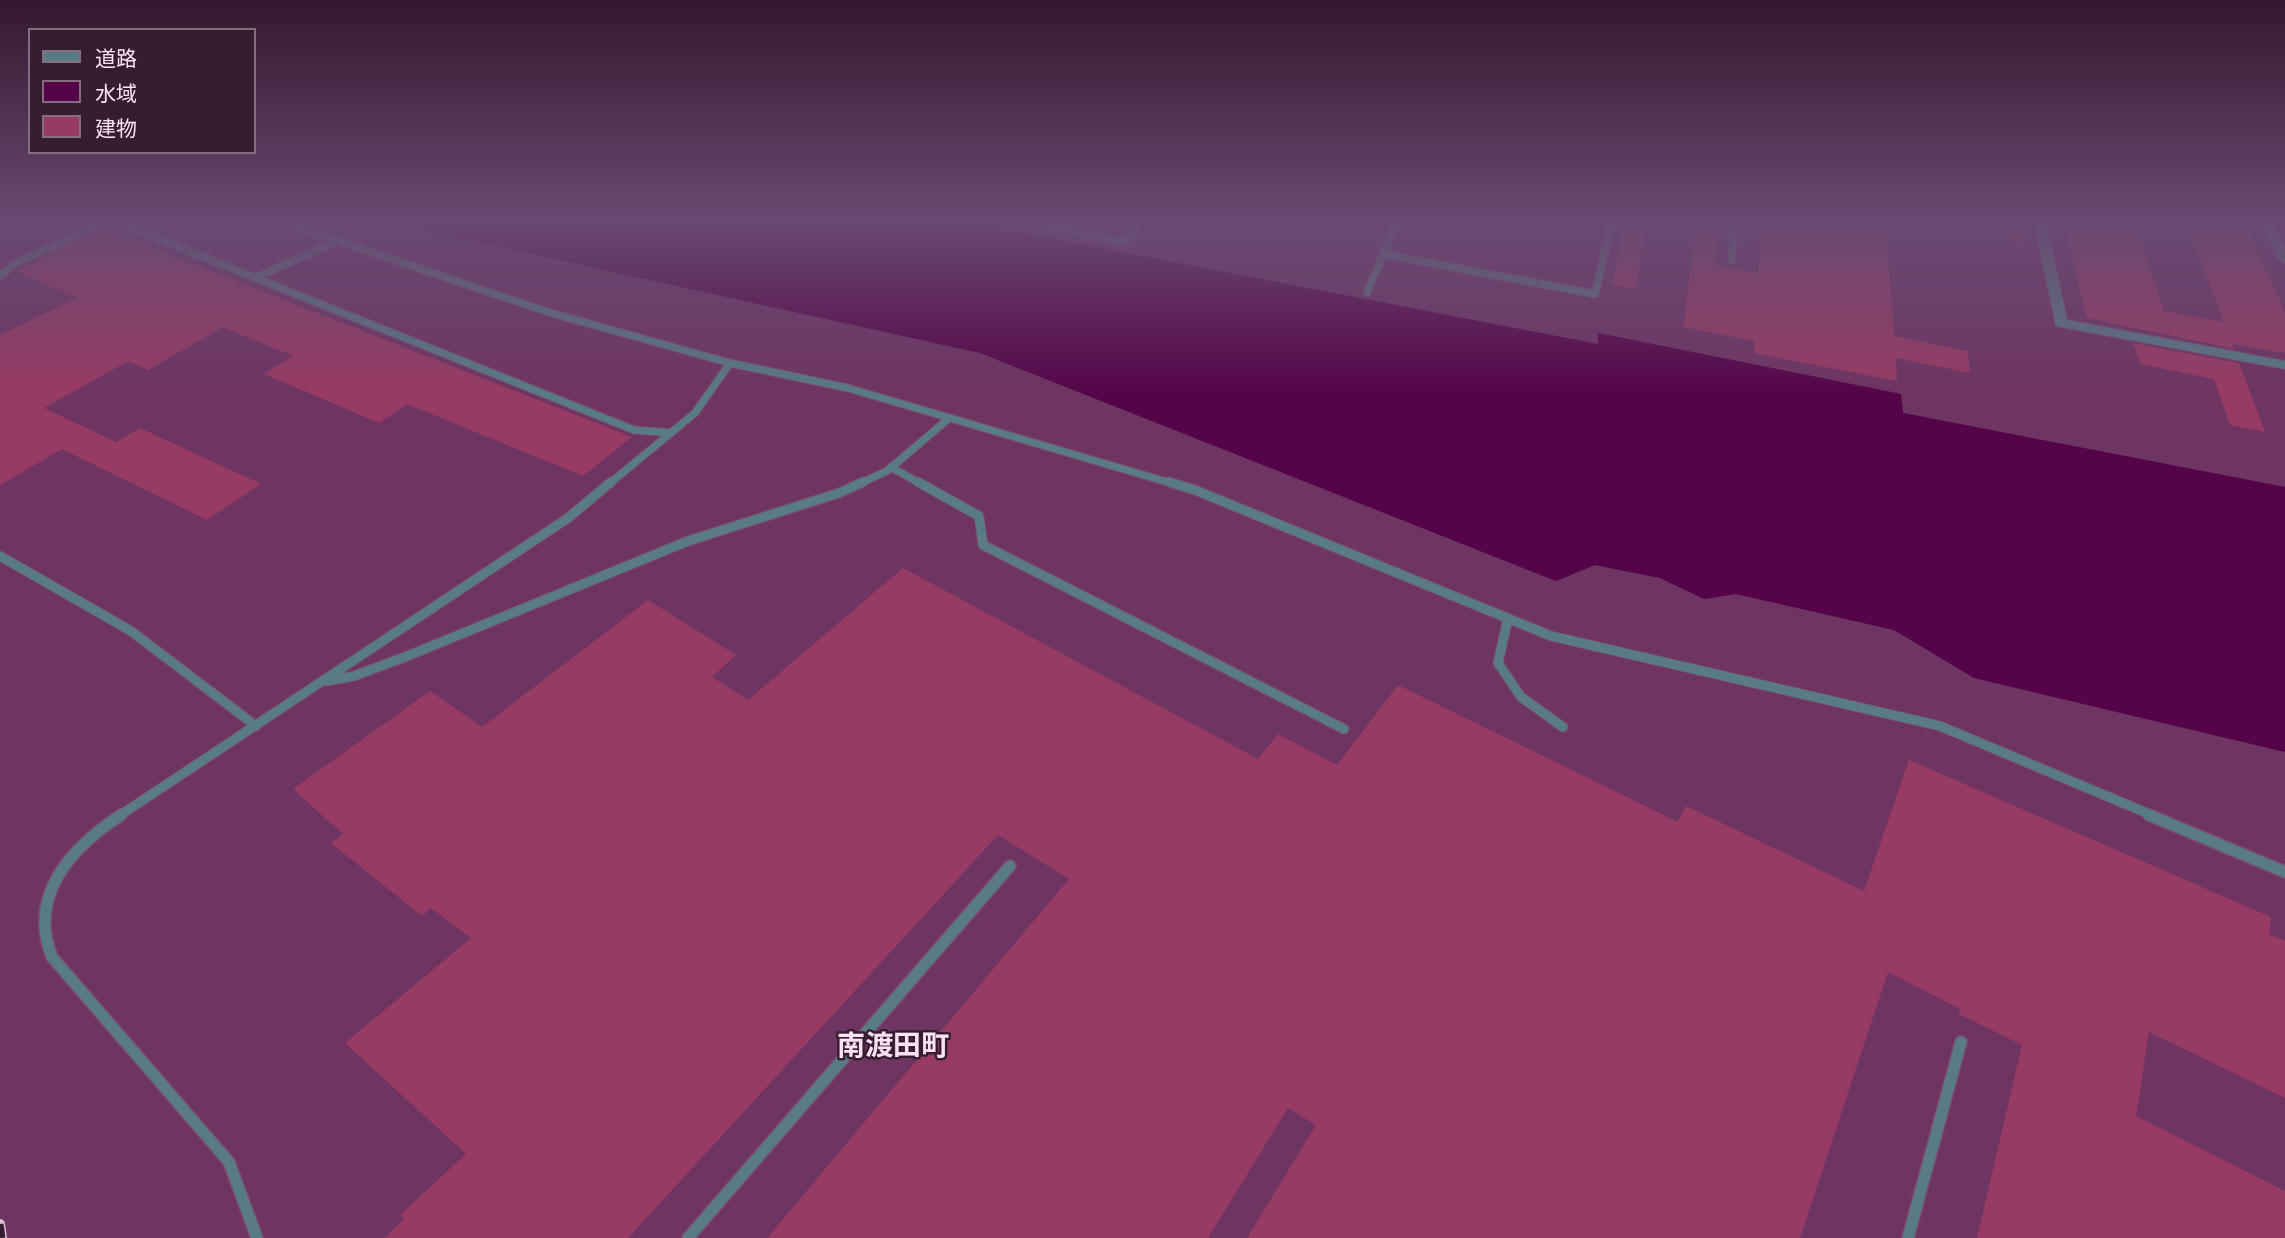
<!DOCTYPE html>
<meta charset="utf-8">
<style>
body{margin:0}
#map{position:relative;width:2285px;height:1238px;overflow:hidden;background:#5f2b54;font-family:Arial,"Noto Sans JP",sans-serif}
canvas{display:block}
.legend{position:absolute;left:28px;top:28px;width:228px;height:126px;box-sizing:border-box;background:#361e31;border:2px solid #856c7f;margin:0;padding:9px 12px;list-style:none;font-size:21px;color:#fce2f4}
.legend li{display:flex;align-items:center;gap:14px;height:35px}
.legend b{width:35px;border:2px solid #856c7f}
</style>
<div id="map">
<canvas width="2285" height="1238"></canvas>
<ul class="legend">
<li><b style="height:9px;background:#587b84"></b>道路</li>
<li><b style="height:19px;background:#550449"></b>水域</li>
<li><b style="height:19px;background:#983b64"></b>建物</li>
</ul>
</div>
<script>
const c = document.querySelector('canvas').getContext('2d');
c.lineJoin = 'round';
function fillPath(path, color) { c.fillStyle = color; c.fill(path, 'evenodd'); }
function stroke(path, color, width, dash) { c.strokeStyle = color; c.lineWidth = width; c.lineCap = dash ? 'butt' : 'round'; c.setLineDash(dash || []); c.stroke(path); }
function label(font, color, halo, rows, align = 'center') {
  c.font = font + ' Arial,"Noto Sans JP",sans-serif'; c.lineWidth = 5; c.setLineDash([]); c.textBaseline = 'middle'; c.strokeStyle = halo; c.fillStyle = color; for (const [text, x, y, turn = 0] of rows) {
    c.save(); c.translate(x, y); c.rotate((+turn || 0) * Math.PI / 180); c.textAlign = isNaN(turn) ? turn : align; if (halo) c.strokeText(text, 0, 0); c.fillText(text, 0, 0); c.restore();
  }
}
fillPath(new Path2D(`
 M0,222H387L980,353L1556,581L1595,565L1660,578L1704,599L1736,594L1894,630L1974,678L2285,752V1238H0Z
 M966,222H2285V487L1903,413L1901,394L1599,333L1598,345Z`), '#6e3462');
fillPath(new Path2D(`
 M387,222H966L1598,344V333L1901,394L1903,413L2285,487V752L1974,678L1894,630L1736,594L1704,599L1660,578L1595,565L1556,581L980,353Z`), '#550449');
fillPath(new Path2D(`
 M1624,222H1647L1636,289L1612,285Z
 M1697,222H1720L1714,265L1758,273L1761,222H1886L1894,336L1968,351L1970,373L1896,358L1897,381L1754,353L1755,341L1683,327Z
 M2005,222H2022L2027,244L2008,241Z
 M2063,222L2139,234L2164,311L2224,322L2186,222H2245L2285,313V353L2232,344L2234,349L2087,318Z
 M104,229L632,437L583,476L407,404L379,423L264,374L293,356L223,327L148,370L128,361L44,408L116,442L140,428L261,484L207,520L62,449L0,485V335L77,298L15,271Z
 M2133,343L2239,363L2265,432L2230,425L2214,379L2140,364Z
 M903,568L1258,759L1278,734L1337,765L1398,685L1678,822L1686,806L1864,891L1909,760L2271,917L2269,934L2285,941V1098L2149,1032L2136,1116L2285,1191V1238H1977L2022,1045L1959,1014L1960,1009L1888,972L1800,1238H1247L1316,1125L1288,1108L1208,1238H767L1069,879L998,835L628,1238H384L404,1219L400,1215L466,1154L345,1043L471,938L431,908L422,916L331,843L343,834L293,789L430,691L482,727L648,600L736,655L712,677L748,700Z`), '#983b64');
const serviceFar2 = new Path2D(`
 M282,222L551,313L730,363L695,413L609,484
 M1025,222L1125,242L1139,222
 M1383,254L1595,294L1612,222
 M1732,260L1735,222
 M0,276L16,263L105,222L119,223L634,430L671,433
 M255,278L339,240
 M1367,292L1397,222
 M730,363L848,388L1174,484
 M891,467L921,484
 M859,484L887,471L947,420`);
const serviceFar1 = new Path2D(`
 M918,482L979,516L983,545L1344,729
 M1169,482L1195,490L1551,636L1940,726L2154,816
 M0,556L131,631L256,726
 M1508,618L1498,663L1521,697L1563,727
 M327,681L354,676L405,657L688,541L839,493L863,482
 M119,816L568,518L611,482`);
const service = new Path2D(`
 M121,815C72,847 27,895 52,957L229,1162L257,1238
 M2149,815L2285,872
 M688,1238L1010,866
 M1908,1238L1961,1042`);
const minor = new Path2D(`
 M2034,222H2046L2067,320L2285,361V369L2056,326Z
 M2261,222H2273L2285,247V264L2279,260Z`);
stroke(serviceFar2, '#7b4c71', 9);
stroke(serviceFar1, '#7b4c71', 11);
stroke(service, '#7b4c71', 14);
stroke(minor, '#7b4c71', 2);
stroke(serviceFar2, '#587b84', 7);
stroke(serviceFar1, '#587b84', 9);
stroke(service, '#587b84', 11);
fillPath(minor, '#587b84');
const rail = new Path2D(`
 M0,1224L2,1238`);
stroke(rail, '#dfc1d7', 10);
stroke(rail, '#361e31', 7, [20]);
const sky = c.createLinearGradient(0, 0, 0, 395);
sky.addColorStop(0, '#34182e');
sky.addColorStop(0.56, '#694a72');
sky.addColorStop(1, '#694a7200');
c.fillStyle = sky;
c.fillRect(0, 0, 2285, 395);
label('bold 28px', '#fce2f4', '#361e31', [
 ["南渡田町",893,1047]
]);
</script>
